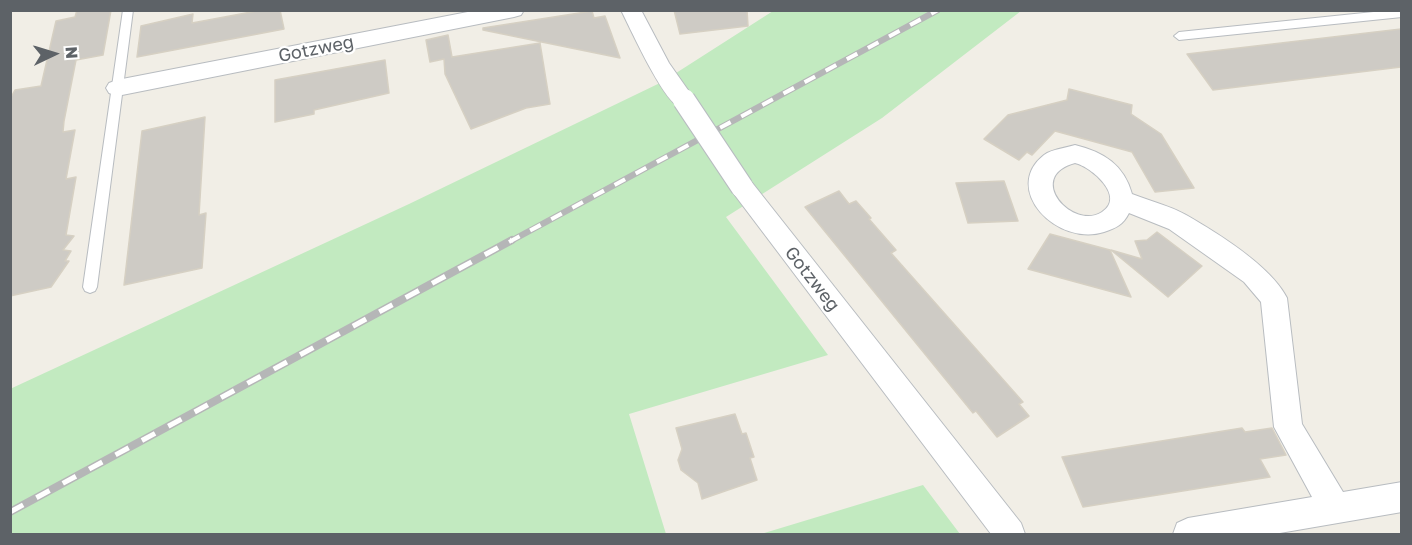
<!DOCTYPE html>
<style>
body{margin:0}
#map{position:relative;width:1412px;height:545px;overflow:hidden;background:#f1eee6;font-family:"Golos Text",sans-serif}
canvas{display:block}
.frame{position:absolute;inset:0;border:12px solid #5d6267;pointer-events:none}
.north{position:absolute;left:24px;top:24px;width:60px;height:60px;-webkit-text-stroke:4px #fff;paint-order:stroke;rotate:86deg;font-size:16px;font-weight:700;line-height:24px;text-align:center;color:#5d6267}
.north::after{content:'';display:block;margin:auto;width:21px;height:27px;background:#5d6267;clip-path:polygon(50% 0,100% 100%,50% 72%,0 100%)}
</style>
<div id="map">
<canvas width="1412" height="545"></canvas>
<div class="frame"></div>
<div class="north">N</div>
</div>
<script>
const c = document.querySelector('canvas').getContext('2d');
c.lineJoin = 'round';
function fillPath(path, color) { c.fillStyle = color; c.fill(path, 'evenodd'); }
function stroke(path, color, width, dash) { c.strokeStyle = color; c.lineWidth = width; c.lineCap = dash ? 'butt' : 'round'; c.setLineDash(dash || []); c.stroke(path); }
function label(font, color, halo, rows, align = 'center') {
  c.font = font + ' "Golos Text",sans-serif'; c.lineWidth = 4.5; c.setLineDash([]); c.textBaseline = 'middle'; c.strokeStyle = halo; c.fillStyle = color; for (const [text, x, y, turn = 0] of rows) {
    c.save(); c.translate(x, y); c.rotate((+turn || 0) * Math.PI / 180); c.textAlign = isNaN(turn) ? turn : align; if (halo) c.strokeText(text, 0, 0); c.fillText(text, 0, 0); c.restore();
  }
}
fillPath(new Path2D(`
 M773,11H1021L882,118L726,217L828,355L629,414L666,534H11L10,389L409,204L662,82Z
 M923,485L960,534H761Z`), '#c2eac0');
const building = new Path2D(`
 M77,10H111L103,55L76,60L64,121L63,132L75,130L66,179L76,177L66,235L74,236L63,250L71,251L65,261H69L51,287L10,296V99L15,90L41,86L56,21L75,17Z
 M262,10H280L284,29L137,57L141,26L193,14L192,23Z
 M674,10H747L748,26L680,34Z
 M592,11L594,18L605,16L620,58L483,30V28Z
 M1401,29V67L1213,90L1187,54Z
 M448,35L452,57L540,43L550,104L526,108L471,129L445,74L444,59L430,62L426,40Z
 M385,60L389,93L314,110V114L275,122V80Z
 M1069,89L1132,105L1131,114L1161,134L1194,188L1155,192L1132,152L1055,131L1032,155L1027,152L1019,160L984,139L1008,115L1067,100Z
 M205,117L199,215L206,213L202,268L124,285L142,131Z
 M1004,181L1018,221L968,223L956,183Z
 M839,191L849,204L856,201L871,218L869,219L896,250L891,253L1023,402L1019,404L1029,416L997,437L976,411L973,413L805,207Z
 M1157,232L1202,266L1168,297L1111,250L1142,259L1135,241L1147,240Z
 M1050,234L1110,250L1131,297L1028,269Z
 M735,414L742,434L746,433L754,457L750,458L757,480L702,499L698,483L681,470L678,460L682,449L676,428Z
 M1242,428L1245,432L1272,428L1286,455L1260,459L1270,477L1083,507L1062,457Z`);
fillPath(building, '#cecbc5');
stroke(building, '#d6d0c3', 1.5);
const lane = new Path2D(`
 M123,10H133L97,287L95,291L90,293L85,291L83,287Z
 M1393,10H1402V17L1179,40L1174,36L1179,32Z`);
const street = new Path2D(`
 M478,10H524L521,15L514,17L117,96L109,93L106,88L109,83L117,80Z
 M621,10H641L669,63L695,100L692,106C687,107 683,109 678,106C662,98 631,30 621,10Z
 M1075,145C1104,152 1124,165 1132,194C1150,201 1171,206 1188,216C1219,234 1271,266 1287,298L1302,424L1343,492L1402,482V512L1274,534H1173L1177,523L1188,518L1312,497L1274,427L1261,302L1244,282L1169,229L1129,213C1123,225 1116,228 1104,232C1057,247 1001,189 1044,155C1052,149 1066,148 1075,145ZM1075,163C1092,167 1126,197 1102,212C1073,231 1024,177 1075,163Z
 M742,178L750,180L1021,523L1025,534H991L734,194L730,187L734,180Z`);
stroke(lane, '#b8bcc0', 2);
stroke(street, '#b8bcc0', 2);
fillPath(lane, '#fff');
fillPath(street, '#fff');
const railFar1 = new Path2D(`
 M509,242L938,10`);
const rail = new Path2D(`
 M10,512L512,240`);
stroke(railFar1, '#b5b6b7', 6);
stroke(rail, '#b5b6b7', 8);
stroke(railFar1, '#fff', 4, [12]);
stroke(rail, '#fff', 5, [15]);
const streetBridge = new Path2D(`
 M684,100L742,187`);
stroke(streetBridge, '#b8bcc0', 24, []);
stroke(streetBridge, '#fff', 22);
label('18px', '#5d6267', '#fff', [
 ["Gotzweg",316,49,-11],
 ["Gotzweg",812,279,52]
]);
</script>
